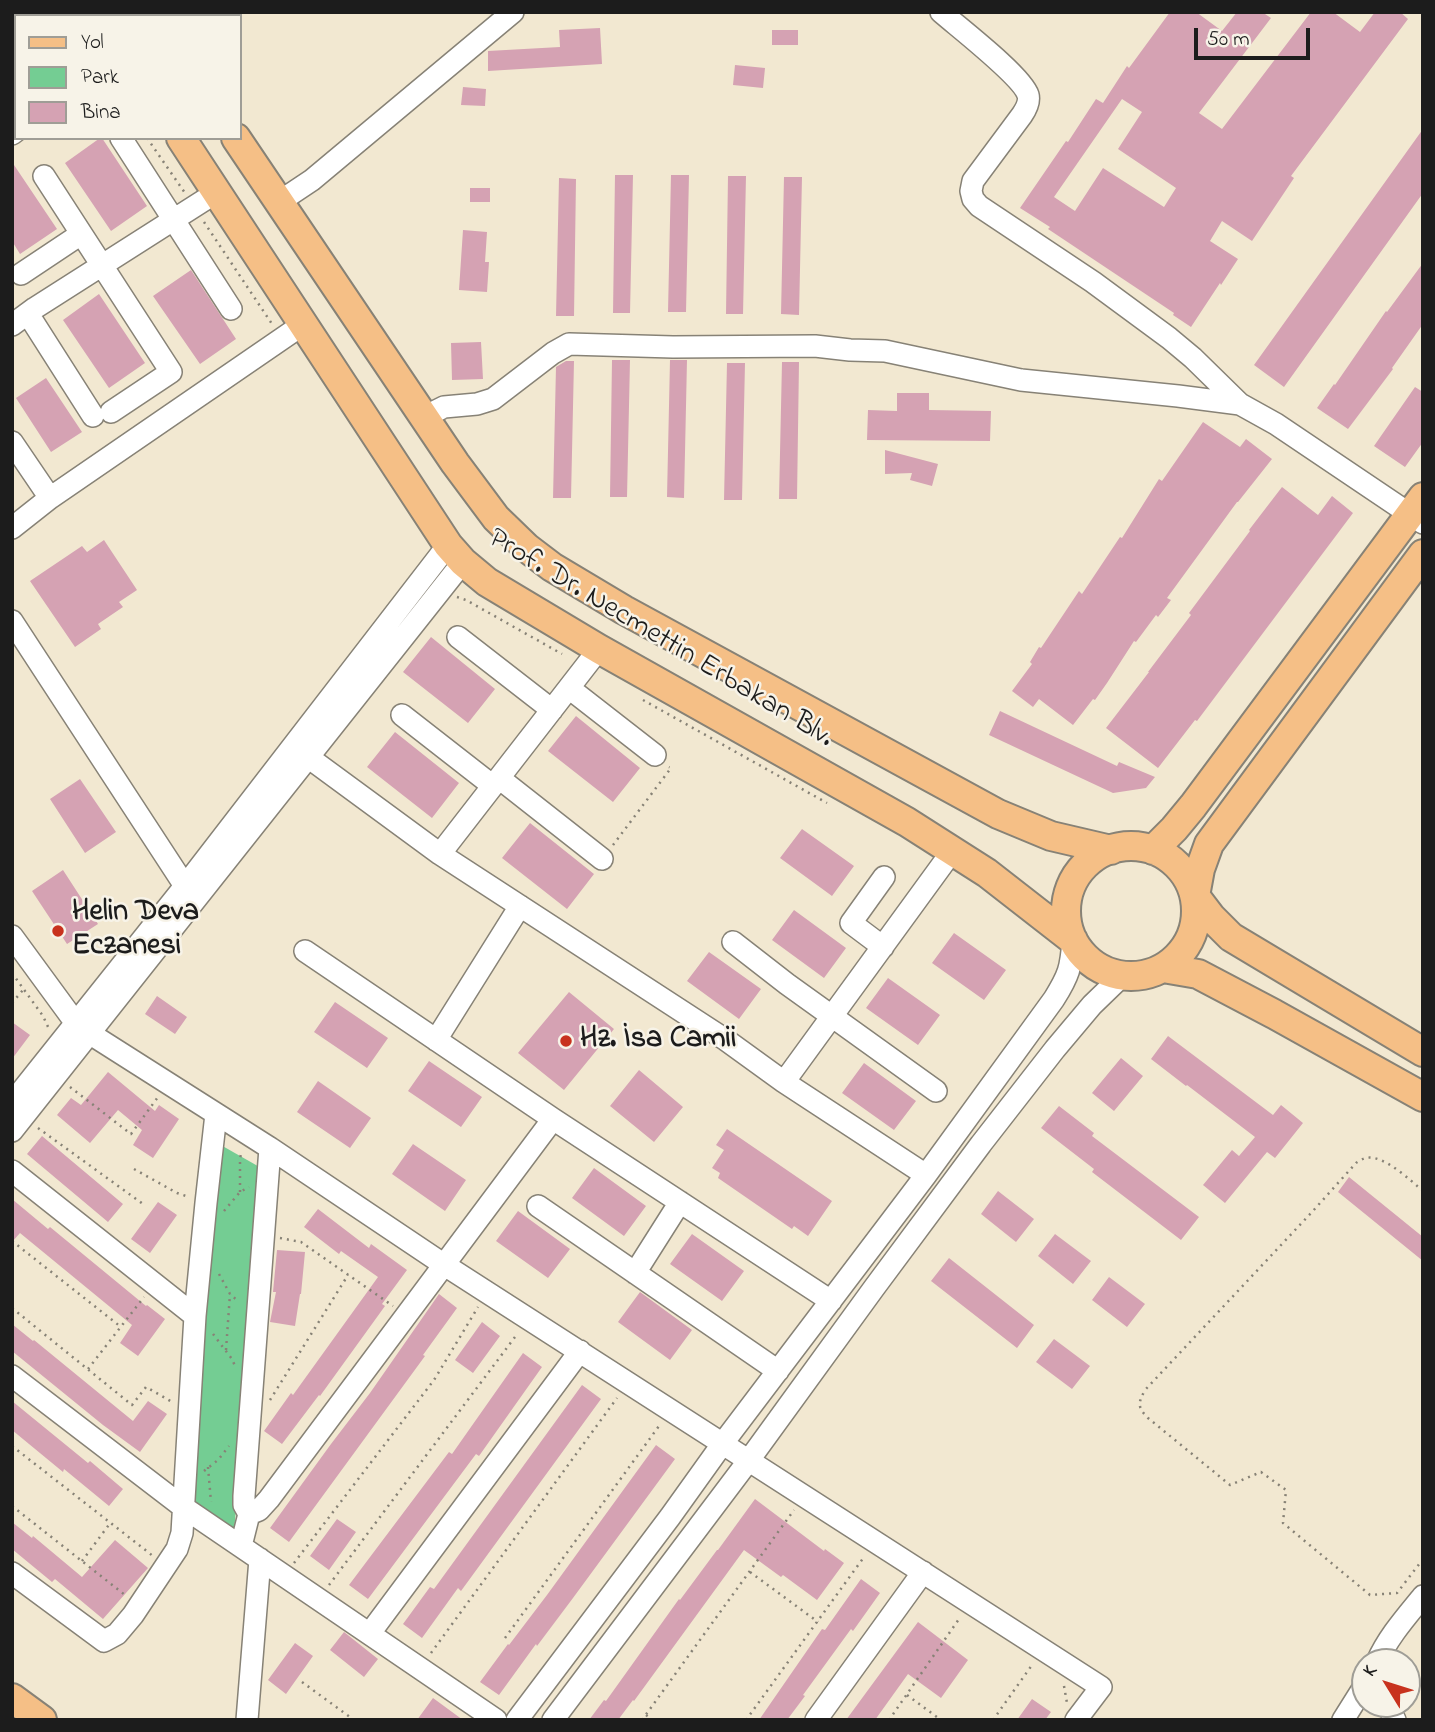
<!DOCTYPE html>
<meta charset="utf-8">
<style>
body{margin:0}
#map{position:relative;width:1435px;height:1732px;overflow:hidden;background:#f2e8d1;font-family:"Indie Flower",sans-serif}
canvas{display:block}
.frame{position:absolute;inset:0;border:14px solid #1c1c1c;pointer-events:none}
.legend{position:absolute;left:14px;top:14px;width:228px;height:126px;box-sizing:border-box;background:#f7f3e8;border:2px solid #9f9d96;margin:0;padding:9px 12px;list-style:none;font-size:21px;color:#1c1c1c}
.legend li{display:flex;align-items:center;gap:14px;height:35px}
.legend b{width:35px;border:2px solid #9f9d96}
.north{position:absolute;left:1351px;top:1648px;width:70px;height:70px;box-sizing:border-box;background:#f7f3e8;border:2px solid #9f9d96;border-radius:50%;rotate:308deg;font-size:19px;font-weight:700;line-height:28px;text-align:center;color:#1c1c1c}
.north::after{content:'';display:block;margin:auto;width:24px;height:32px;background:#c8321e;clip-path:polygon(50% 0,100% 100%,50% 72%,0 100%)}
.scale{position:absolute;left:1194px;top:28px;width:116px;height:32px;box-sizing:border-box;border:4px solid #1c1c1c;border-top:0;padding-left:9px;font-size:21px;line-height:24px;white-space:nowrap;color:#1c1c1c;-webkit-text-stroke:5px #f7f3e8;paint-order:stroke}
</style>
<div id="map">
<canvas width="1435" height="1732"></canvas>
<div class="frame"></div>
<ul class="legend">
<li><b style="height:9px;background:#f5bf86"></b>Yol</li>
<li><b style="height:19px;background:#74cd93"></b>Park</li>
<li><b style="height:19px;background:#d5a2b3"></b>Bina</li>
</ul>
<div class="north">K</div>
<div class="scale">50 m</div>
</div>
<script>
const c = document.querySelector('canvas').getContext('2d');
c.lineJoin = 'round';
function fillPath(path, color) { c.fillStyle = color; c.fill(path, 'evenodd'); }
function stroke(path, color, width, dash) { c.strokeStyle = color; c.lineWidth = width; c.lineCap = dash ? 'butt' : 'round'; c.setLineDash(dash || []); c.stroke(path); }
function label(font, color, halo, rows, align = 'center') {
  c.font = font + ' "Indie Flower",sans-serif'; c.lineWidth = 5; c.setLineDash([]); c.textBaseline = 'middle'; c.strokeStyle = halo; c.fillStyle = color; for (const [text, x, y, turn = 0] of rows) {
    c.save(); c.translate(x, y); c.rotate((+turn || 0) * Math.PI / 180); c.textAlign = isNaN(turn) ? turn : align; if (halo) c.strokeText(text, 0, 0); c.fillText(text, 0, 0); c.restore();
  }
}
fillPath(new Path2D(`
 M219,1144L263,1169L234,1533L189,1507Z`), '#74cd93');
fillPath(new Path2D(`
 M1170,12H1196L1222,31L1237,12H1262L1271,18L1199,113L1222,129L1311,12H1333L1360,32L1375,12H1400L1408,19L1291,176L1294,178L1252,241L1222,221L1210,241L1238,259L1221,285L1220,283L1191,327L1173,315L1174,313L1048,229L1050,227L1020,208L1066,141L1068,142L1096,99L1103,103L1127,66L1129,68ZM1122,99L1142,112L1118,149L1176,188L1164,207L1103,168L1075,211L1054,197Z
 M600,28L602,64L488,71V51L560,47L559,30Z
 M772,30H798V45H772Z
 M735,65L765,68L763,88L733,85Z
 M463,87L486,89L485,106L461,105Z
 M1423,129V193L1284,387L1254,365Z
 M100,138H102L147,206L111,231L65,163Z
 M12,162L57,229L20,254L12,241Z
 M615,175H633L630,313H613Z
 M671,175H689L686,312H668Z
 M728,176H746L743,314H726Z
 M784,177H802L799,315L781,314Z
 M559,178L576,179L574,316H556Z
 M470,188H490V202H470Z
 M463,230L487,232L485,262H489L487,292L459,290Z
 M1423,263V324L1392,368L1393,369L1348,429L1317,408L1334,384L1335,385L1386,311L1387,312Z
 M191,270L236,339L200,364L153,296Z
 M99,294L145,363L109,388L63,320Z
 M481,342L483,379L452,380L451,343Z
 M612,360H630L627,497H610Z
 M670,360H687L684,498L667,497Z
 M566,361H574L571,498H553L556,367Z
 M782,362H799L797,499H779Z
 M727,363H745L742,500H724Z
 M46,378L82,432L51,452L16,398Z
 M1415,387L1423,392V442L1405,467L1374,446Z
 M897,393H929V410L991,411L990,441L867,440L868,410L897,411Z
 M1203,422L1240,447L1246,439L1272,459L1238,502H1237L1167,598L1171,600L1158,617L1156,615L1136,642L1134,641L1107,683L1095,700L1093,699L1073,725L1039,699L1033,707L1012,691L1032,664L1030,662L1039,647L1041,648L1079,591L1082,594L1120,537L1122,538L1159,479L1162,481Z
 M885,450L938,464L932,486L910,480L912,473L885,474Z
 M1282,487L1318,515L1332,496L1353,513L1197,721L1195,720L1158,768L1106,728L1149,672H1148L1191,615L1189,613L1250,531L1249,530Z
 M104,540L137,590L119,602L123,607L98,624L101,629L75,647L30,581L82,546L87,552Z
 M431,637L495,689L468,723L403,672Z
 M1000,711L1117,766L1119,762L1155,777L1146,788L1113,793L989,735Z
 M576,716L640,768L613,802L548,751Z
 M395,732L459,783L432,818L367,767Z
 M80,779L116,832L85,853L50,799Z
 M530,823L594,874L567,909L502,858Z
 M802,829L854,866L832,896L780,858Z
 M63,870L98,924L67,944L32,891Z
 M794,910L846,948L824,978L772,940Z
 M954,933L1006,970L984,1000L932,963Z
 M709,952L761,989L739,1019L687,981Z
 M888,978L940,1015L918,1045L866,1008Z
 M569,992L614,1029L564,1090L518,1053Z
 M157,996L187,1017L175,1034L145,1014Z
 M335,1002L388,1038L367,1068L314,1032Z
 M12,1022L30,1035L12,1059Z
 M1168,1036L1273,1115L1281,1105L1303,1123L1275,1158L1267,1152L1225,1203L1203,1185L1232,1150L1239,1156L1255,1137L1187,1085L1186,1086L1151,1059Z
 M1121,1058L1143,1076L1114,1111L1092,1093Z
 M429,1061L482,1097L461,1127L408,1091Z
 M864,1063L916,1101L894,1130L842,1093Z
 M639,1070L683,1107L654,1142L610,1106Z
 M108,1072L155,1111L159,1105L179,1119L153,1158L133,1145L142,1130L118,1110L90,1143L57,1115L71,1098L81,1105Z
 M318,1081L371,1118L350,1148L297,1112Z
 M1059,1106L1094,1133L1092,1136L1199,1217L1181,1240L1092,1172L1094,1169L1041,1128Z
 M727,1129L832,1201L808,1236L794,1226L792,1229L718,1178L720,1173L712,1168L724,1150L716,1145Z
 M42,1136L123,1204L108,1222L27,1154Z
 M413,1144L466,1180L445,1211L392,1174Z
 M594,1168L646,1206L624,1236L572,1198Z
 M1349,1177L1423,1237V1261L1338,1192Z
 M998,1191L1034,1219L1016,1242L981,1214Z
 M12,1199L48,1229L50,1227L146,1306L147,1305L165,1319L138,1356L120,1343L132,1325L20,1233L12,1242Z
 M158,1202L177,1215L150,1253L131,1239Z
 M318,1209L369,1248L371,1244L407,1270L382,1304L385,1306L320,1396L319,1395L282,1444L264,1431L291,1393L293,1395L378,1277L341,1251L339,1254L304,1227Z
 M518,1211L570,1249L548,1278L496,1241Z
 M692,1234L744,1271L722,1301L670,1264Z
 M1055,1234L1091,1261L1073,1284L1038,1256Z
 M277,1250L305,1252L301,1294H300L295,1326L270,1322L276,1292H273Z
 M949,1258L1034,1325L1017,1348L931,1281Z
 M1109,1277L1145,1304L1127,1327L1092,1300Z
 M640,1292L692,1330L670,1360L618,1322Z
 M439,1294L457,1308L423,1355L425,1356L289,1542L270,1528L331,1444L370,1393Z
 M482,1322L500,1336L473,1373L455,1360Z
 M12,1324L33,1341L34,1340L133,1421L148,1401L167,1414L140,1452L103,1425L12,1351Z
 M1054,1339L1090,1366L1072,1389L1036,1362Z
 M523,1353L542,1367L479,1456L476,1454L368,1599L349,1585L449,1452L452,1454Z
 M582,1385L601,1399L461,1591L458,1588L422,1638L403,1624L430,1587L434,1589Z
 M12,1401L88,1463L90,1461L123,1489L109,1506L64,1469L63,1472L12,1430Z
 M656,1445L675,1459L573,1598L537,1646L536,1644L499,1695L480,1682L508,1644L509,1645L547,1595Z
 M755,1499L824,1551L825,1549L844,1563L817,1600L783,1575L781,1577L744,1550L634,1701L633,1700L618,1720H589L604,1700L606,1701L679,1599L680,1600L717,1550H718Z
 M337,1519L356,1532L329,1570L310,1556Z
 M12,1522L32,1538L33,1536L82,1577L115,1540L148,1568L103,1619L55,1579L52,1582L12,1549Z
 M861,1579L880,1593L853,1631L851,1629L803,1695L805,1696L787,1720H759L822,1629L825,1630Z
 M918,1622L968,1660L941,1698L908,1674L875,1720H846Z
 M344,1632L378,1659L364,1677L330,1650Z
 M295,1643L313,1656L286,1694L268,1680Z
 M433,1698L463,1720H417Z
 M1032,1699L1051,1712L1045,1720H1017Z`), '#d5a2b3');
const minor = new Path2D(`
 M941,12C958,27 1022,76 1028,95C1030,102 1026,109 1022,115L973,181L971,191L973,199L979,206L1093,282L1169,338L1193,358L1240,404
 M12,108L16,113
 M12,134L16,131
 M121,138L231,309
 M44,176L171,372L111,412
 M279,202L312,180L513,12
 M21,274L81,234
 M28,314L93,416
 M12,325L35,308L217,192
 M424,417L444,407L477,404L493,399L553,353L569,344L673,347L815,346L850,350L885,351L1021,380L1178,396L1240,404L1276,424L1423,523
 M12,442L50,498
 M12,528L50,498L302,325
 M12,621L185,886
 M458,637L552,710
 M569,688L655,755
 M402,715L493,786
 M293,746L440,854L726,1040L784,1082L926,1175
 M499,778L602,859
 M440,854L599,649
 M12,936L75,1022L89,1033L270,1148L443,1264L1101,1687L1076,1720
 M733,942L787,984L936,1091
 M883,947L851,923L884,877
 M305,951L553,1119L831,1301
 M436,1040L520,906
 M784,1082L953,850
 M12,1103L185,886L448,545
 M12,1131L463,562
 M12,1171L195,1316
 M538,1206L778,1371
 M635,1273L680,1202
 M12,1376L183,1507L496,1720
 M249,1514L259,1510L269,1499L553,1119
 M241,1546L249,1514L244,1505V1496L270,1148
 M12,1573L104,1641L117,1634L133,1615L177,1549L182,1533L195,1316L206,1203L216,1114
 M370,1633L580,1351
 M1377,1662C1388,1637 1406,1617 1423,1596
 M1387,1704L1395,1720
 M247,1720L260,1559
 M517,1720L670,1517L723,1443L926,1175L1054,999C1069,975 1071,968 1073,940
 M553,1720L749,1460L874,1288L981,1144L1055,1049L1092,1005L1122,976
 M816,1720L923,1572
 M1343,1720L1365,1685`);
const major = new Path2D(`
 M94,12L97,16
 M151,12L154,16
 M181,138L448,545L463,562L487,582L599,649L907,822L987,873L1073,940
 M236,138L455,463L496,518L527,548L552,567L624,610L998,814L1051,836L1111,850
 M1423,554L1209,844L1200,869L1195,896L1211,917L1231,937L1423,1052
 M1066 911a65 65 0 1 1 130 0a65 65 0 1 1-130 0Z
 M1153,850L1174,829L1193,806L1423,497
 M1163,968L1198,974L1274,1014L1423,1097
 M12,1698L42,1720`);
stroke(minor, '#878276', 24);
stroke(major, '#878276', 32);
stroke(new Path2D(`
 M66,12L68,16
 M147,138L185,193
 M204,222L272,324
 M457,597L466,600L562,654
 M643,700L827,803
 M613,845L671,768L669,767
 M12,973L43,1016L49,1029
 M12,1003L23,990
 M70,1087L131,1134L158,1097
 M38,1128L143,1204
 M134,1169L177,1193L189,1197
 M1423,1191C1410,1180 1383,1154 1366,1158C1364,1158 1357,1162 1356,1163L1312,1212L1145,1390C1138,1403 1137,1407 1148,1418L1230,1485L1261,1472L1286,1490L1283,1523L1370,1595L1397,1593L1423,1559
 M240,1192V1158L242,1151
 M224,1211L240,1192L249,1187
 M280,1238L301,1242L393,1306
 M12,1241L121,1327
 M219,1274L230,1294L239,1302
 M12,1308L132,1405L146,1387L172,1402
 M213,1334L232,1359L235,1366
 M226,1350L230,1294
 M88,1369L144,1297
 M270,1400L348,1275
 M12,1446L153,1556
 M208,1467L211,1502
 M204,1471L218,1460L229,1446
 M12,1506L125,1595
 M82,1561L111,1522
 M294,1563L434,1380L478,1307
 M750,1572L818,1622
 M329,1585L518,1333
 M505,1638L659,1426
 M431,1653L617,1398
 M302,1682L354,1720
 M1064,1686L1067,1703
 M907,1695L941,1720
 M646,1715L653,1720
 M642,1720L794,1510
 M746,1720L864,1557
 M889,1720L959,1619
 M993,1720L1032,1665`), '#878276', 2.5, [2, 5]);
stroke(minor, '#fff', 21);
stroke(major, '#f5bf86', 28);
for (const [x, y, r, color] of [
 [58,931,7,"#c8321e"],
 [566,1041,7,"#c8321e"]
]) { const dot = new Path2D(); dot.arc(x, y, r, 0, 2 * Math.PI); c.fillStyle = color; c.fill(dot); stroke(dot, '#f7f3e8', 2.5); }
label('30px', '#1c1c1c', '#f7f3e8', [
 ["Prof. Dr. Necmettin Erbakan Blv.",660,640,31]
]);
label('bold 30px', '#1c1c1c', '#f7f3e8', [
 ["Helin Deva",72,914],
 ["Eczanesi",72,948],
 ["Hz. İsa Camii",580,1041]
], 'left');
</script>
